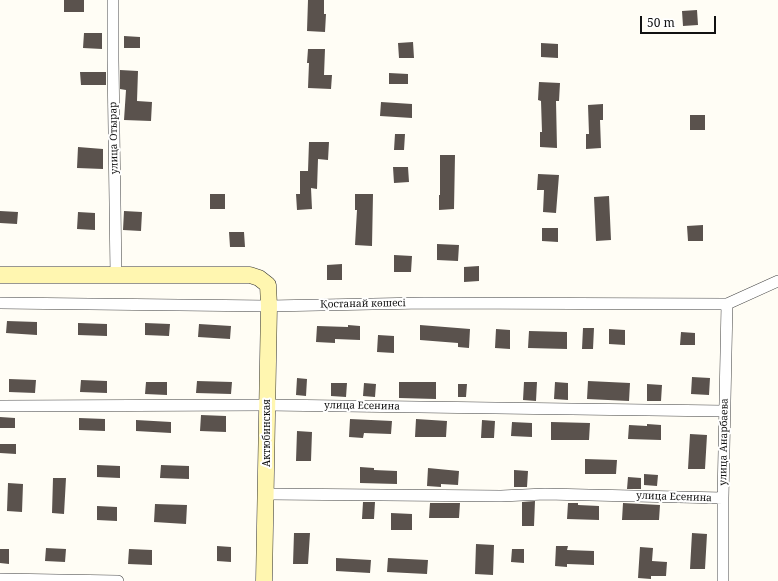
<!DOCTYPE html>
<meta charset="utf-8">
<style>
body{margin:0}
#map{position:relative;width:778px;height:581px;overflow:hidden;background:#fffdf5;font-family:"Noto Serif",serif}
canvas{display:block}
.scale{position:absolute;left:640px;top:16px;width:76px;height:18px;box-sizing:border-box;border:2px solid #111;border-top:0;padding-left:5px;font-size:12px;line-height:14px;white-space:nowrap;color:#111;-webkit-text-stroke:3px #fff;paint-order:stroke}
</style>
<div id="map">
<canvas width="778" height="581"></canvas>
<div class="scale">50 m</div>
</div>
<script>
const c = document.querySelector('canvas').getContext('2d');
c.lineJoin = 'round';
function fillPath(path, color) { c.fillStyle = color; c.fill(path, 'evenodd'); }
function stroke(path, color, width, dash) { c.strokeStyle = color; c.lineWidth = width; c.lineCap = dash ? 'butt' : 'round'; c.setLineDash(dash || []); c.stroke(path); }
function label(font, color, halo, rows, align = 'center') {
  c.font = font + ' "Noto Serif",serif'; c.lineWidth = 4; c.setLineDash([]); c.textBaseline = 'middle'; c.strokeStyle = halo; c.fillStyle = color; for (const [text, x, y, turn = 0] of rows) {
    c.save(); c.translate(x, y); c.rotate((+turn || 0) * Math.PI / 180); c.textAlign = isNaN(turn) ? turn : align; if (halo) c.strokeText(text, 0, 0); c.fillText(text, 0, 0); c.restore();
  }
}
fillPath(new Path2D(`
 M64,0H84V12H64Z
 M308,0H324V14H326L325,32L307,31Z
 M697,10L698,25L683,26L682,11Z
 M84,33H102V49L83,48Z
 M124,36L140,37V48H124Z
 M413,42L414,58H399L398,43Z
 M541,43L558,44V58L541,57Z
 M308,49H325L324,75H332L331,89L308,88L309,63H307Z
 M120,70L138,71L137,101L152,102L151,121L124,120L126,90L120,89Z
 M80,72H106V85H81Z
 M389,73L408,74V84H389Z
 M539,82L560,83L559,101H556L557,148L540,147V132H542L541,101L538,100Z
 M381,102L412,104V118L380,116Z
 M603,104V120H600L601,148L586,149V134H589L588,105Z
 M690,115H705V130H690Z
 M395,134H405L404,150H394Z
 M309,142H329L328,160L318,159L317,189L311,188L312,209L297,210L296,194H300V171H308Z
 M78,147L103,149V169L77,168Z
 M440,155H455L454,209L439,210V195H440Z
 M393,167H408L409,182L394,183Z
 M538,174L559,175L556,213L543,212L544,190H537Z
 M210,194H225V209H210Z
 M355,194H373L372,246L355,245L357,210H355Z
 M609,196L611,240L596,241L594,197Z
 M0,211L18,212L17,224L0,223Z
 M124,211L142,212L141,231L123,230Z
 M78,212L95,213V230L77,229Z
 M703,225V241H688L687,226Z
 M542,228H558V242L542,241Z
 M229,232H244L245,247H230Z
 M437,244L459,245L458,261L437,260Z
 M394,255L412,256L411,272H394Z
 M342,264V280H327V265Z
 M479,266V281L464,282V267Z
 M7,321L37,322V335L6,333Z
 M78,323L107,324V336L78,335Z
 M145,323L170,324L169,336L145,335Z
 M199,324L231,326L230,339L198,337Z
 M348,325L360,326V340L335,339V343L316,342L317,326L348,327Z
 M420,325L470,329L469,348L458,347V343L420,340Z
 M583,328H594L593,349H582Z
 M496,329L510,330V349L495,348Z
 M609,329L625,330V345L609,344Z
 M529,331L567,332V349L528,348Z
 M681,332L695,333V345H680Z
 M378,335L394,336V353L377,352Z
 M692,377L710,378L709,395L691,394Z
 M297,378L307,379L306,396L296,395Z
 M9,379L36,380L35,393L9,392Z
 M81,380L107,381V393L80,392Z
 M197,381L232,382L231,394L196,393Z
 M588,381L630,383L629,401L587,399Z
 M146,382H167V395L145,394Z
 M399,382H436V399L399,398Z
 M524,382H537L536,401L523,400Z
 M555,382L568,383V400L554,399Z
 M331,383H347L346,397L331,396Z
 M364,383L376,384L375,397L363,396Z
 M458,384H467L466,397H458Z
 M647,384L662,385L661,401H647Z
 M201,415L226,416V432L200,431Z
 M0,417L15,418V428H0Z
 M79,418L105,419V431L79,430Z
 M350,419L392,421L391,434L364,433L363,438L349,437Z
 M416,419L447,421L446,437H415Z
 M136,420L171,422V433L136,431Z
 M482,420L495,421L494,438H481Z
 M512,422L532,423V437L511,436Z
 M551,422L590,423L589,440H551Z
 M647,424L661,425V440L628,439L629,425L647,426Z
 M297,431L312,432L311,461H296Z
 M690,434L707,435L705,469H688Z
 M0,444H16V454L0,453Z
 M585,459L617,460L616,474H585Z
 M97,465L120,466V478L97,477Z
 M161,465L189,466V479L160,478Z
 M360,467L374,468V470L397,471V484L360,483Z
 M428,468L459,471L458,485L441,484V487L427,486Z
 M514,470L528,471L527,487H514Z
 M644,474L658,475L657,486L644,485Z
 M628,477L641,478V489H627Z
 M53,478H66L64,514L52,513Z
 M8,483L23,484L22,512L7,511Z
 M535,501L534,526H522V502Z
 M363,502H375L374,519H362Z
 M430,503H460L459,518H429Z
 M568,503H578V505L599,506V520L567,519Z
 M623,503L660,505L659,520H622Z
 M155,504L187,505L186,524L154,522Z
 M97,506L117,507V521L97,520Z
 M391,513L412,514V530H391Z
 M294,533H310L308,564H293Z
 M692,533L707,534L705,569H690Z
 M476,544L494,545L493,575L475,574Z
 M217,546L231,547V562L217,561Z
 M556,546H568L567,550L594,551V565L567,564V567L555,566Z
 M640,547L653,548L652,561L667,562L666,576H651V579L638,578Z
 M46,548L66,549L65,562L45,561Z
 M0,549H9V564L0,563Z
 M129,549L152,550V565L128,564Z
 M512,549H524V563L511,562Z
 M336,558L371,560L370,573L336,571Z
 M388,558L428,560L427,574L387,572Z`), '#5a524d');
const street = new Path2D(`
 M113,0V60L116,275
 M0,303L269,306L424,303L727,304L778,281
 M0,406L267,405L724,411
 M266,494L501,496L545,494L723,498
 M0,579L118,581
 M723,581V498L727,304`);
const secondary = new Path2D(`
 M0,275H250L259,278L268,285L269,306L264,581`);
stroke(street, '#444', 12);
stroke(secondary, '#333', 17);
stroke(street, '#fff', 11);
stroke(secondary, '#fff6b0', 16);
label('10px', '#111', '#fff', [
 ["улица Отырар",114,138,-91],
 ["Қостанай көшесі",363,304,-1],
 ["улица Есенина",362,406,1],
 ["Актюбинская",267,433,-90],
 ["улица Анарбаева",724,442,-89],
 ["улица Есенина",674,497,2]
]);
</script>
